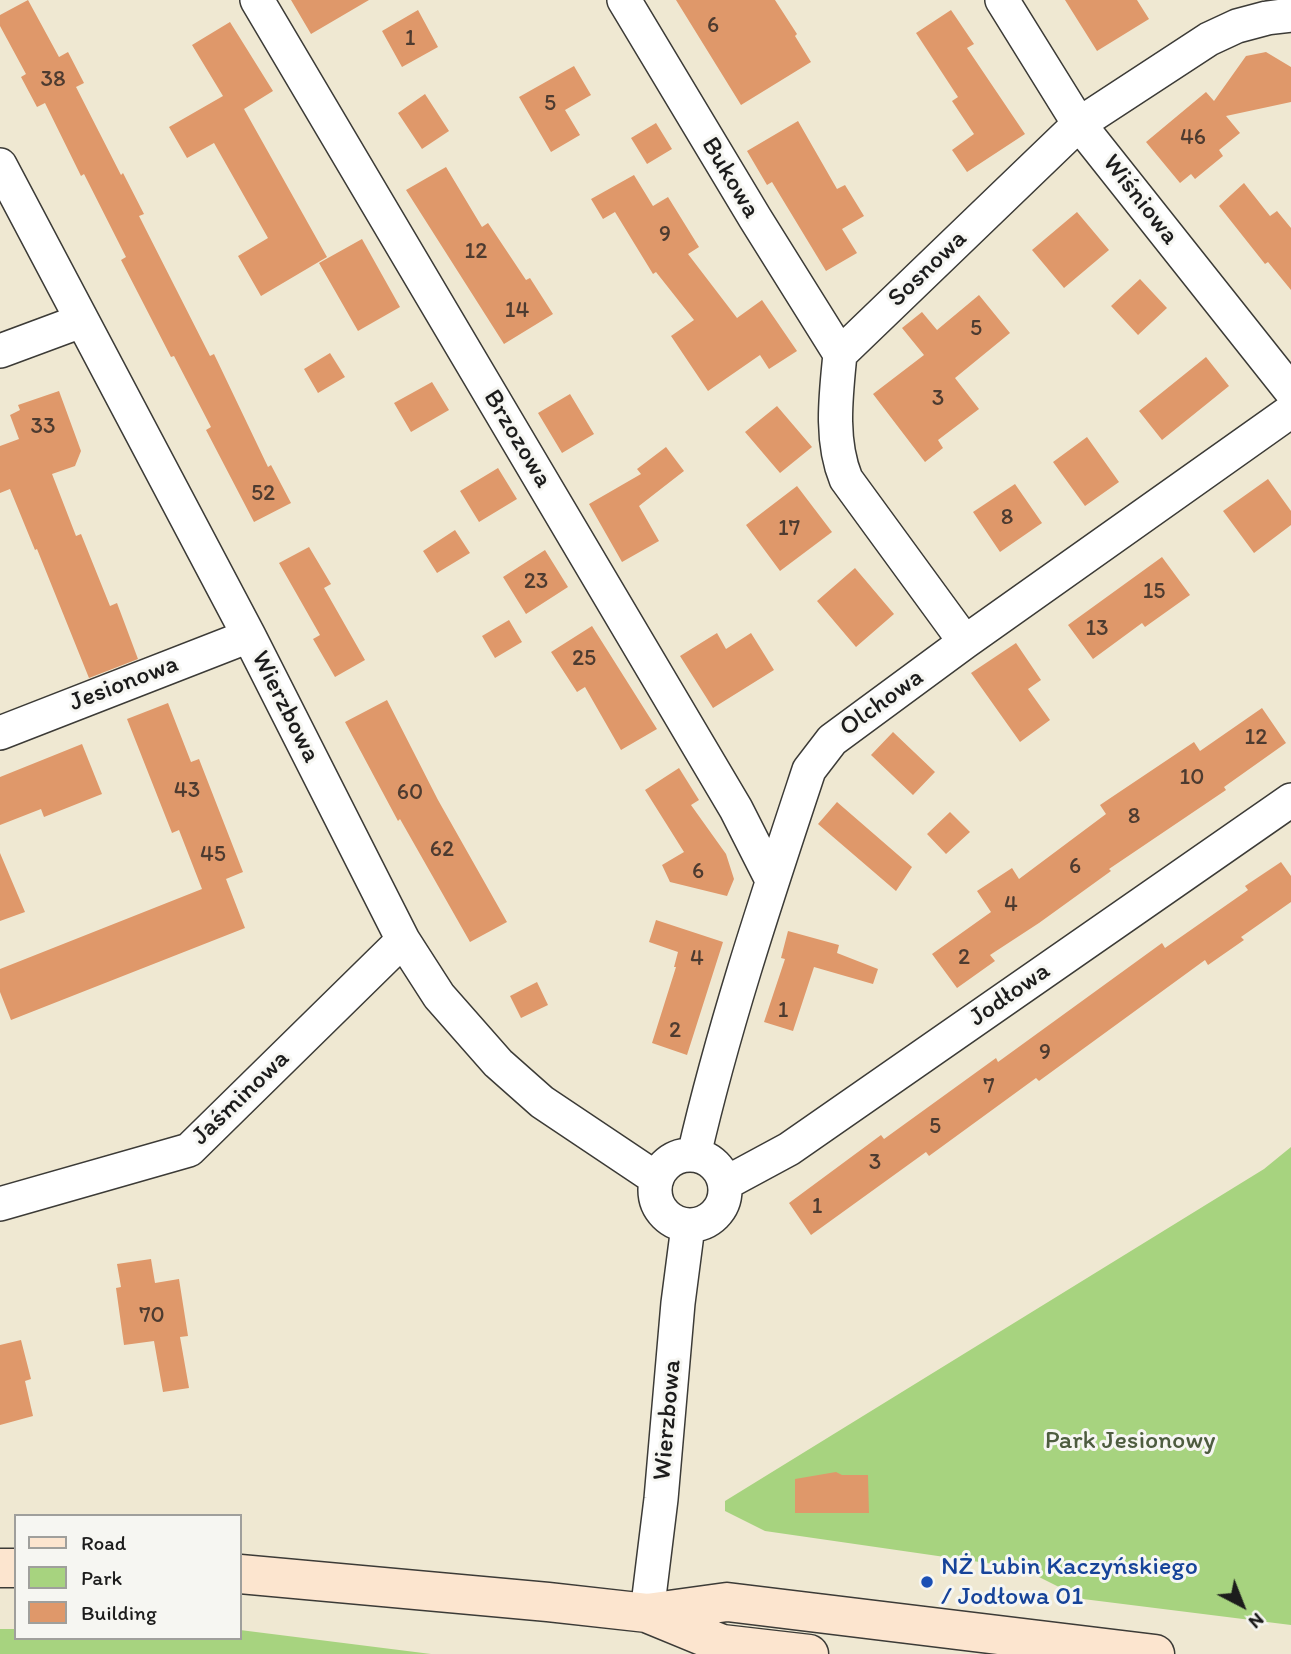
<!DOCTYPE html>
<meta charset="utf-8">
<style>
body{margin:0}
#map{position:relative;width:1291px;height:1654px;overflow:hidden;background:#efe8d2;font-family:Itim,sans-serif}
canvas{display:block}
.legend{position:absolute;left:14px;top:1514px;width:228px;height:126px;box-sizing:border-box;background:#f6f6f2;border:2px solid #9f9f9c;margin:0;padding:9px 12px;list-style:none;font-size:21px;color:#1c1c1c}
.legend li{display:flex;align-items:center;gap:14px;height:35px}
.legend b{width:35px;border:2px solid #9f9f9c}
.north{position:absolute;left:1207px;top:1570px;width:70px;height:70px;-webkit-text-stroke:5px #f6f6f2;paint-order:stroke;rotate:138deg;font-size:19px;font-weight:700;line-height:28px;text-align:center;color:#1c1c1c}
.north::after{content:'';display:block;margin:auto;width:24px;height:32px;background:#1c1c1c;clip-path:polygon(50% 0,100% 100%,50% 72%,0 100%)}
</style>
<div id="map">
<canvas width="1291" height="1654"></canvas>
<ul class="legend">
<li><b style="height:9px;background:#fce5cf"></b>Road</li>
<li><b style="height:19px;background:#a7d37f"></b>Park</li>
<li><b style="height:19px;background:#df986a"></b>Building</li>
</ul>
<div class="north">N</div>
</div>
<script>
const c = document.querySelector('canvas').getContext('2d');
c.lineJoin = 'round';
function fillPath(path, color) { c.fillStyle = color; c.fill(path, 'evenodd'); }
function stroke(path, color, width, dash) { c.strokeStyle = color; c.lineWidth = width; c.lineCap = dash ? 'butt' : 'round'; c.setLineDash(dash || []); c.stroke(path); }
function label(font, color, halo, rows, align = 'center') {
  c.font = font + ' Itim,sans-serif'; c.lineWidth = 6; c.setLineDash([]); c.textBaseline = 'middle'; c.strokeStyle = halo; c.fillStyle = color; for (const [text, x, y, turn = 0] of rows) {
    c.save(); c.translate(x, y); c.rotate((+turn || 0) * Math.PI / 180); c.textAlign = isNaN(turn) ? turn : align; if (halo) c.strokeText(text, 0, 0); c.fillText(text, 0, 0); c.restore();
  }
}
fillPath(new Path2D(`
 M1291,1147V1625L1083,1599L1021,1568L765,1531L725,1511V1501L1264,1169Z
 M0,1629H16V1638H240V1630L431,1654H0Z`), '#a7d37f');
fillPath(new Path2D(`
 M28,0L59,57L68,52L84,83L76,87L121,175L123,173L144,214L139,216L210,356L214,354L268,467L271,465L291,503L254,522L206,430L211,427L174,356L171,357L121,260L126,257L84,174L81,176L45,103L37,107L21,77L26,74L0,26V15Z
 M291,0H369L311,34Z
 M676,0H775L797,34L795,36L811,62L741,105Z
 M1065,0H1137L1149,19L1097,51Z
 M418,10L438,47L402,67L382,31Z
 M951,10L974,44L967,48L1025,134L967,172L952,150L974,134L952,101L958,97L916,33Z
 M230,22L273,91L244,109L327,257L261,296L238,256L268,238L214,143L187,158L169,127L223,96L192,45Z
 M1266,52L1291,67V102L1226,116L1240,133L1219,150L1223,156L1195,179L1191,174L1180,183L1146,142L1206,92L1214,101L1246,56Z
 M574,66L591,95L565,110L580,135L551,152L519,97Z
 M425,94L449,131L422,149L398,113Z
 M798,121L837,189L845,185L864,216L842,229L857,253L826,271L772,182L767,185L747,151Z
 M656,123L672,149L647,164L631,138Z
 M446,167L482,227L488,223L526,280L530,278L553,314L504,344L406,190Z
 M634,175L653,206L668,197L699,247L688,254L737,318L762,300L797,351L769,369L760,355L708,391L671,336L694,320L656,272L653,274L615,212L603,219L591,199Z
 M1244,183L1270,216L1277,211L1291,228V290L1268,262L1265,264L1219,206Z
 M1077,212L1109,250L1064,288L1032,250Z
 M362,239L400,307L358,331L319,263Z
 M1140,279L1167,308L1138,335L1111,306Z
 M979,295L1010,333L955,378L979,409L938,440L943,448L925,462L873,394L924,355L902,328L922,312L937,330Z
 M330,353L345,377L318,393L304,369Z
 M1206,357L1229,386L1162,440L1139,411Z
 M432,382L449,410L411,432L394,403Z
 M59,391L81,451L75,466L52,474L76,536L81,534L110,606L117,603L138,659L89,678L37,549L35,550L10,489L0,493V446L19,439L10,415L20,410L18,405Z
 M570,394L594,434L562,453L538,413Z
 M777,406L812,447L780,473L745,432Z
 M1087,437L1119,482L1085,506L1053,462Z
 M666,447L684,471L639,506L659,541L622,562L589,504L641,474L637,469Z
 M498,468L517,499L479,522L460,491Z
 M1268,479L1291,511V525L1254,553L1223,511Z
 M1015,484L1042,523L1000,552L973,512Z
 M797,486L832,532L780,571L746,525Z
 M455,530L470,553L437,573L423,551Z
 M309,547L331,584L324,588L365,660L335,677L313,639L320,635L279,563Z
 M545,550L568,587L526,614L503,577Z
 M1162,557L1190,595L1145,627L1142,623L1093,659L1068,625Z
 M855,568L894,614L856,647L817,601Z
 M509,620L522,642L495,658L482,636Z
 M592,626L657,729L621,750L585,687L577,692L551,652Z
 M717,633L726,649L751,633L774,670L713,708L680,656Z
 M1016,643L1041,680L1028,689L1050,720L1020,742L971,673Z
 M387,700L438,800L507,922L470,942L400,819L398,821L345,722Z
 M168,703L191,762L199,759L243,872L226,879L245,928L11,1020L0,992V969L202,889L179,830L172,833L127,719Z
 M1262,708L1286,743L1224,787L1226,790L1109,869L1111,871L1039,923L990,955L995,961L957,988L932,954L991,912L977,891L1012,868L1019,879L1106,814L1100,805L1194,742L1200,751Z
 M893,732L935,772L913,795L871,755Z
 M82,744L102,794L44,817L41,809L0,825V777Z
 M679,768L699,800L691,805L726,854L734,879L727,896L670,882L662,865L684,852L645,790Z
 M837,802L912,867L896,891L818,824Z
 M950,812L970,832L946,854L927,834Z
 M0,853L25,912L0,921Z
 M1281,862L1291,876V902L1241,937L1244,940L1208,965L1205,960L1039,1081L1036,1078L929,1156L926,1152L811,1235L789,1203L881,1135L884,1139L996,1058L998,1062L1162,943L1165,948L1248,890L1245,886Z
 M656,920L723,942L687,1055L652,1043L676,967H674L678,952L649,942Z
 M788,931L839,945L837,953L878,969L873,984L814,967L793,1031L764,1022L785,959L781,958Z
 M537,982L548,1005L521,1018L510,996Z
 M151,1259L155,1283L179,1279L188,1336L180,1337L189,1388L163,1392L154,1341L124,1345L116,1288L121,1287L117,1264Z
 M21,1340L31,1379L25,1381L33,1416L0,1425V1345Z
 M836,1472L842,1475H868L869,1513H795V1479Z`), '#df986a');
const street = new Path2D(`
 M257,0L736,809L772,880
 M624,0L755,218L840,354
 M1002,0L1079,124L1291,391
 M0,165L249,636L403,940L439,996L498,1063L542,1102L657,1179
 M0,351L81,321
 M965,642L846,479C830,440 836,395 840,354L1079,124L1209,39L1237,26L1267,18L1291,15
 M0,733L249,636
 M655 1190a35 35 0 1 1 70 0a35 35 0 1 1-70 0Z
 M694,1155C724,1025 767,897 809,770L832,740L965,642L1291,411
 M726,1183L789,1149L1291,800
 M0,1204L189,1150L403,940
 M647,1613L661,1499L678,1303L688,1226`);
const secondary = new Path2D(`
 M0,1568H16
 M240,1574L548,1602L647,1613L727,1602L1155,1654
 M649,1614L722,1644L809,1654`);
stroke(street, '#3c3b37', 36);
stroke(secondary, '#3c3b37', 41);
stroke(street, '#fff', 33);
stroke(secondary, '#fce5cf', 38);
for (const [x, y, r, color] of [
 [927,1582,7,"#1a4fb4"]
]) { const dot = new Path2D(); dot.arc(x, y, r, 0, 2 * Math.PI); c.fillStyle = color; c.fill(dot); stroke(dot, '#f6f6f2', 2.5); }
label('23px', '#4d3b30', null, [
 ["6",713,26],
 ["1",410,39],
 ["38",53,80],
 ["5",550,104],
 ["46",1193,138],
 ["9",665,235],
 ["12",476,252],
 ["14",517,311],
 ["5",976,329],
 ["3",938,399],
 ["33",43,427],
 ["52",263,494],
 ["8",1007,518],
 ["17",789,529],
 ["23",536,582],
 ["15",1154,592],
 ["13",1097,629],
 ["25",584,659],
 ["12",1256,738],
 ["10",1192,778],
 ["43",187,791],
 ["60",410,793],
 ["8",1134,817],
 ["62",442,850],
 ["45",213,855],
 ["6",1075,867],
 ["6",698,872],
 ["4",1011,905],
 ["2",964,958],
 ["4",697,959],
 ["1",783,1011],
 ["2",675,1031],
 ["9",1045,1053],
 ["7",989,1087],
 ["5",935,1127],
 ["3",875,1163],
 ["1",817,1207],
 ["70",152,1316]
]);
label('26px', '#1c1c1c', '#f6f6f2', [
 ["Bukowa",730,178,59],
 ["Wiśniowa",1140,200,52],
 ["Sosnowa",928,269,-44],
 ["Brzozowa",517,439,59],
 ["Jesionowa",124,684,-21],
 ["Olchowa",882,703,-36],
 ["Wierzbowa",285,707,63],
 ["Jodłowa",1010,995,-35],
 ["Jaśminowa",241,1098,-44],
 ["Wierzbowa",668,1420,-85]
]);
label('26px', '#4d5c3f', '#f6f6f2', [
 ["Park Jesionowy",1130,1441]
]);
label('26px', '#164399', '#f6f6f2', [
 ["NŻ Lubin Kaczyńskiego",941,1567],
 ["/ Jodłowa 01",941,1597]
], 'left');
</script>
